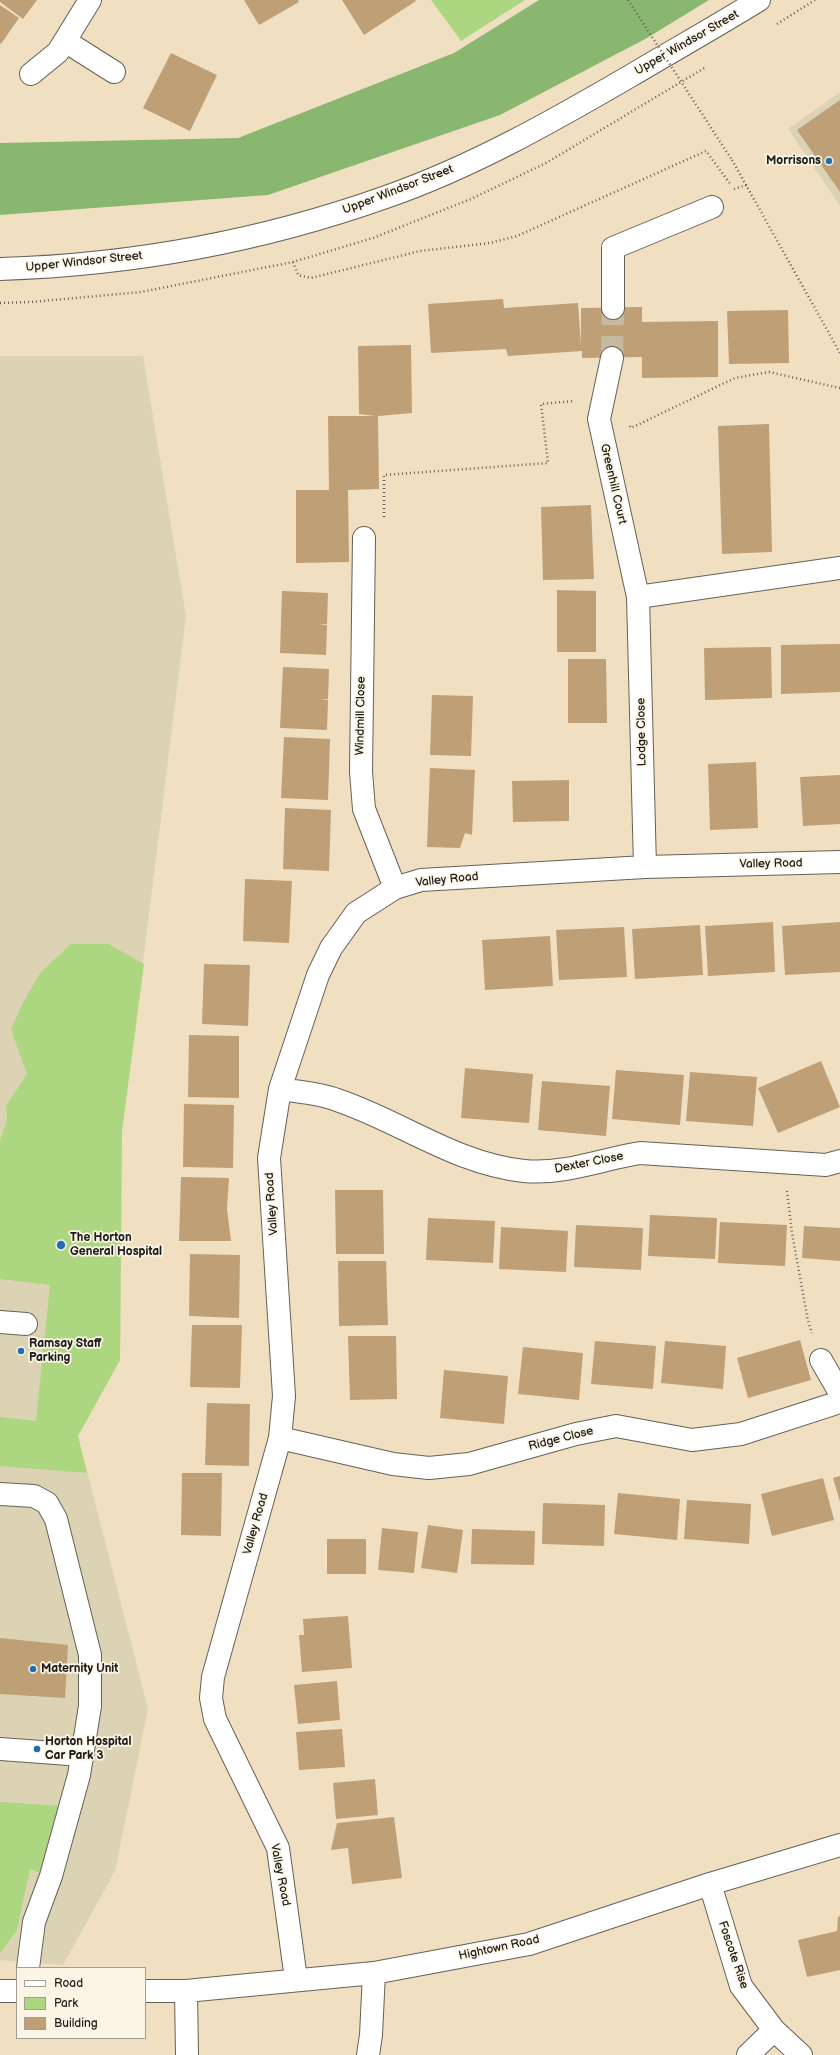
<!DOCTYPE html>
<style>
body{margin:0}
#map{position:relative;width:840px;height:2055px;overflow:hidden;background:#f0e0c1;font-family:"Balsamiq Sans",sans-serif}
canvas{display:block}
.legend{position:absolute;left:16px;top:1967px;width:130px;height:72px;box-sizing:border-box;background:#fcf5e5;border:1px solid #a29e95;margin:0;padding:5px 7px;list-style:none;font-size:12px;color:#1c1c1c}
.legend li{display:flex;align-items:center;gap:8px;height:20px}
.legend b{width:20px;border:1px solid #a29e95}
</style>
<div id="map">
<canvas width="840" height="2055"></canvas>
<ul class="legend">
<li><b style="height:5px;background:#fff"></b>Road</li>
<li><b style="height:11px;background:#add681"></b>Park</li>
<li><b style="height:11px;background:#bf9f76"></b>Building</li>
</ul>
</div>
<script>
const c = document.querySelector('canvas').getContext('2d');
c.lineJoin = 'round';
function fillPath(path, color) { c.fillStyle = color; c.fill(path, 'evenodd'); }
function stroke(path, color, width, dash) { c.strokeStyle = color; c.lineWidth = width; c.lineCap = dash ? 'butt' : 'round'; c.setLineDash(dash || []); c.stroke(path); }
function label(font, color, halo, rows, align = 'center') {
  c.font = font + ' "Balsamiq Sans",sans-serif'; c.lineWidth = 3.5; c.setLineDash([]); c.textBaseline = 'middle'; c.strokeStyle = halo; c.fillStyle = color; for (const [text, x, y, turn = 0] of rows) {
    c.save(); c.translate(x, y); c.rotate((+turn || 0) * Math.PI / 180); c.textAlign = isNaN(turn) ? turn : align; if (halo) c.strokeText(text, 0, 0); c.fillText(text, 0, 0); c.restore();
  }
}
fillPath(new Path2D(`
 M840,92V206L788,129Z
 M0,356H143L186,616L122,1131L120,1360L78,1436L148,1709L115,1871L63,1965L0,1960Z`), '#dbd3b4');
fillPath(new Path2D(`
 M431,0H525L461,41Z
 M71,944H108L144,964L122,1131L120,1360L78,1436L87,1473L0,1466V1417L36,1421L50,1285L0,1279V1141L7,1120L6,1106L27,1074L11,1029L24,1001L41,972Z
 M0,1802L61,1806L41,1873L30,1869L17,1930L0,1953Z`), '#add681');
fillPath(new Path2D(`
 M539,0H709L647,38L500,115L268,195L0,215V143L238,138L454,53Z`), '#8ab76f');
fillPath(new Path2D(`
 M0,0H37L23,19L0,2Z
 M244,0H298L299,2L259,25Z
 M342,0H415L416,1L364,35Z
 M0,5L19,18L1,44L0,43Z
 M171,53L217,75L190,131L143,108Z
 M840,100V192L797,130Z
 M503,299L504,308L578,303L581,345V308L642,307V322L718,321V377L642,378V357L582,358V351L508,356L506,349L431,353L428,304Z
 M788,310L789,363L729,364L727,311Z
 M411,345L412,413L378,416L379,489L348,490L349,562L296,563V490H329L328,416H375L359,414L358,346Z
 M769,424L772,552L722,554L718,426Z
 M591,505L594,579L543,580L541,507Z
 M557,590L596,591V652H557Z
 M282,591L328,593L327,624H319L327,625L326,655L280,653Z
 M840,644V692L781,694V645Z
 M771,647L772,698L705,700L704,648Z
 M568,659H606L607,723H568Z
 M283,667L329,669L328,699L320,700H328L327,730L280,728Z
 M432,695L473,696L471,756L430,755Z
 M284,737L330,739L328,800L281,798Z
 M756,762L758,828L710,830L708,764Z
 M430,768L475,770L472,835L465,833L460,848L427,847Z
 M840,775V824L803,826L800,777Z
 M569,780V821L513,822L512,781Z
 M285,808L331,810L329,871L283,869Z
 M245,879L292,881L289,943L243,941Z
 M773,922L775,972L708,976L705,926Z
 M840,922V972L785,975L782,926Z
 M700,925L703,975L635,979L632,929Z
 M624,927L627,977L559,980L556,930Z
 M550,936L553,986L485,990L482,940Z
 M204,964L250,965L248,1026L202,1024Z
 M189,1035L239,1036V1098L188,1097Z
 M821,1061L840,1107L778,1133L758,1088Z
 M465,1068L533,1074L529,1123L461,1118Z
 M616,1070L684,1075L680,1125L612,1119Z
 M690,1072L757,1077L753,1126L686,1121Z
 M542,1081L610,1086L606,1136L538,1130Z
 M184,1104L234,1105L233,1168L183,1167Z
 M181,1177L229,1178L227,1209L231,1241H179Z
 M335,1190H383L384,1254H336Z
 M650,1215L717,1218L715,1259L648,1256Z
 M428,1218L495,1221L493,1263L426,1260Z
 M720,1222L787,1225L785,1266L718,1263Z
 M576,1225L643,1228L641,1270L574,1267Z
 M804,1226L840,1228V1261L802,1258Z
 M501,1227L568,1231L566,1272L499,1269Z
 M190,1254L240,1255L239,1318L189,1316Z
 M338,1261H386L388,1325L339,1326Z
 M192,1325H242L240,1388L190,1387Z
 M348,1336H396L397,1399L350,1400Z
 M800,1340L811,1380L748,1398L737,1358Z
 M595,1341L656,1346L653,1389L591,1384Z
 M665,1341L726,1346L723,1389L661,1383Z
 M523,1347L583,1353L579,1400L518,1394Z
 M444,1370L508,1376L504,1424L440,1418Z
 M207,1403L250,1404L249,1466L205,1465Z
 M182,1473H222L221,1536L181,1535Z
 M840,1476V1502L833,1478Z
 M823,1478L834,1520L772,1536L761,1494Z
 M618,1493L680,1499L677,1540L614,1534Z
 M687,1500L751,1504L749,1544L684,1539Z
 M543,1503L605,1505L604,1546L542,1544Z
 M428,1525L463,1530L457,1573L421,1568Z
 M382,1528L418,1532L414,1573L378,1570Z
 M472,1529L535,1531L534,1565L471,1564Z
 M327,1539H366V1574H327Z
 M348,1616L352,1668L302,1672L299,1635H304L303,1619Z
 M0,1638L68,1645L65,1698L0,1694Z
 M337,1681L340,1720L298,1724L294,1685Z
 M342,1729L345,1767L299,1770L296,1732Z
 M375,1779L378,1815L336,1819L333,1783Z
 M394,1817L402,1878L352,1884L348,1848L331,1850L337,1823Z
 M840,1916V1970L807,1977L798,1940L837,1931L838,1917Z`), '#bf9f76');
stroke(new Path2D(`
 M612,358L613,308`), '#c6b9a0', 22, [22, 11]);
const minor = new Path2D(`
 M65,41L114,72
 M31,74L58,52L90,0
 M613,308V248L712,207
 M612,358L599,419L638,597L645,867
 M364,538L361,772L364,809L395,888
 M638,597L840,568
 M280,1089C298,1092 319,1093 337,1100C400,1121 456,1164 524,1171C563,1175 602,1159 640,1153L826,1165L840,1161
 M0,1322L26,1324
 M821,1360L840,1393
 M280,1438L393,1464L429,1468L469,1464L576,1434L616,1426L692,1440L741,1434L840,1402
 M0,1494L34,1496L47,1503L56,1519L90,1655V1706L79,1775L51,1876L34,1922L28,1968
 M0,1749L82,1755
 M710,1884L741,1986L774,2030L801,2055
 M296,1979L278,1848L215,1719L211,1698L213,1677L280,1438L284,1396L269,1158L280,1089L318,975L331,948L356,913L395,888L421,880L645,867L840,862
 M0,1991H17
 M145,1991H186L374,1973L529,1944L710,1884L840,1845
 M186,1991L187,2055
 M368,2055L371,2035L374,1973
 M748,2055L774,2030`);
const major = new Path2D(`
 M0,269C131,265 262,241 386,197C472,167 553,121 632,75C674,50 717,26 759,0`);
stroke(minor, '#666156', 24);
stroke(major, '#666156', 24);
stroke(new Path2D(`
 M777,24L815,0
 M732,160L840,353
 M734,189L747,185
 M293,262L298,275L311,278L420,251L490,243L517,236L706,151L731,185
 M0,303L31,302L141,292L293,262L373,238L471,199L546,163L706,67
 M630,426L631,428L735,378L769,372L840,388
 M384,517V475L548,463L541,404L574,401
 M787,1191L792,1233L808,1321L812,1333`), '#666156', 2.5, [1, 3]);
stroke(minor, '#fff', 22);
stroke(major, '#fff', 22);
stroke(new Path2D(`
 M628,0L732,160`), '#666156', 2.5, [1, 3]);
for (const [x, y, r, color] of [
 [829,161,4,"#1f6fb2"],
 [61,1245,5,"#1f6fb2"],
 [21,1351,4,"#1f6fb2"],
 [33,1669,4,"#1f6fb2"],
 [37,1749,4,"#1f6fb2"]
]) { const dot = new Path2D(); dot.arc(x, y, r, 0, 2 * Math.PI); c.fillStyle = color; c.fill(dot); stroke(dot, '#fcf5e5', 1.5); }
label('12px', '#1c1c1c', '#fcf5e5', [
 ["Upper Windsor Street",687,43,-30],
 ["Upper Windsor Street",398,190,-21],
 ["Upper Windsor Street",84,262,-6],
 ["Greenhill Court",613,484,77],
 ["Windmill Close",361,716,-89],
 ["Lodge Close",642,732,-91],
 ["Valley Road",771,864,-1],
 ["Valley Road",447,880,-6],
 ["Dexter Close",589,1163,-11],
 ["Valley Road",272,1204,-94],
 ["Ridge Close",561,1439,-14],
 ["Valley Road",256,1524,-74],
 ["Valley Road",280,1875,79],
 ["Hightown Road",499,1948,-12],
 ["Foscote Rise",733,1955,71]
]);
label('bold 12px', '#1c1c1c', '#fcf5e5', [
 ["Morrisons",821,161,"right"],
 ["The Horton",70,1238],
 ["General Hospital",70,1252],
 ["Ramsay Staff",29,1344],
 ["Parking",29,1358],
 ["Maternity Unit",41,1669],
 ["Horton Hospital",45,1742],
 ["Car Park 3",45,1756]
], 'left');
</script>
